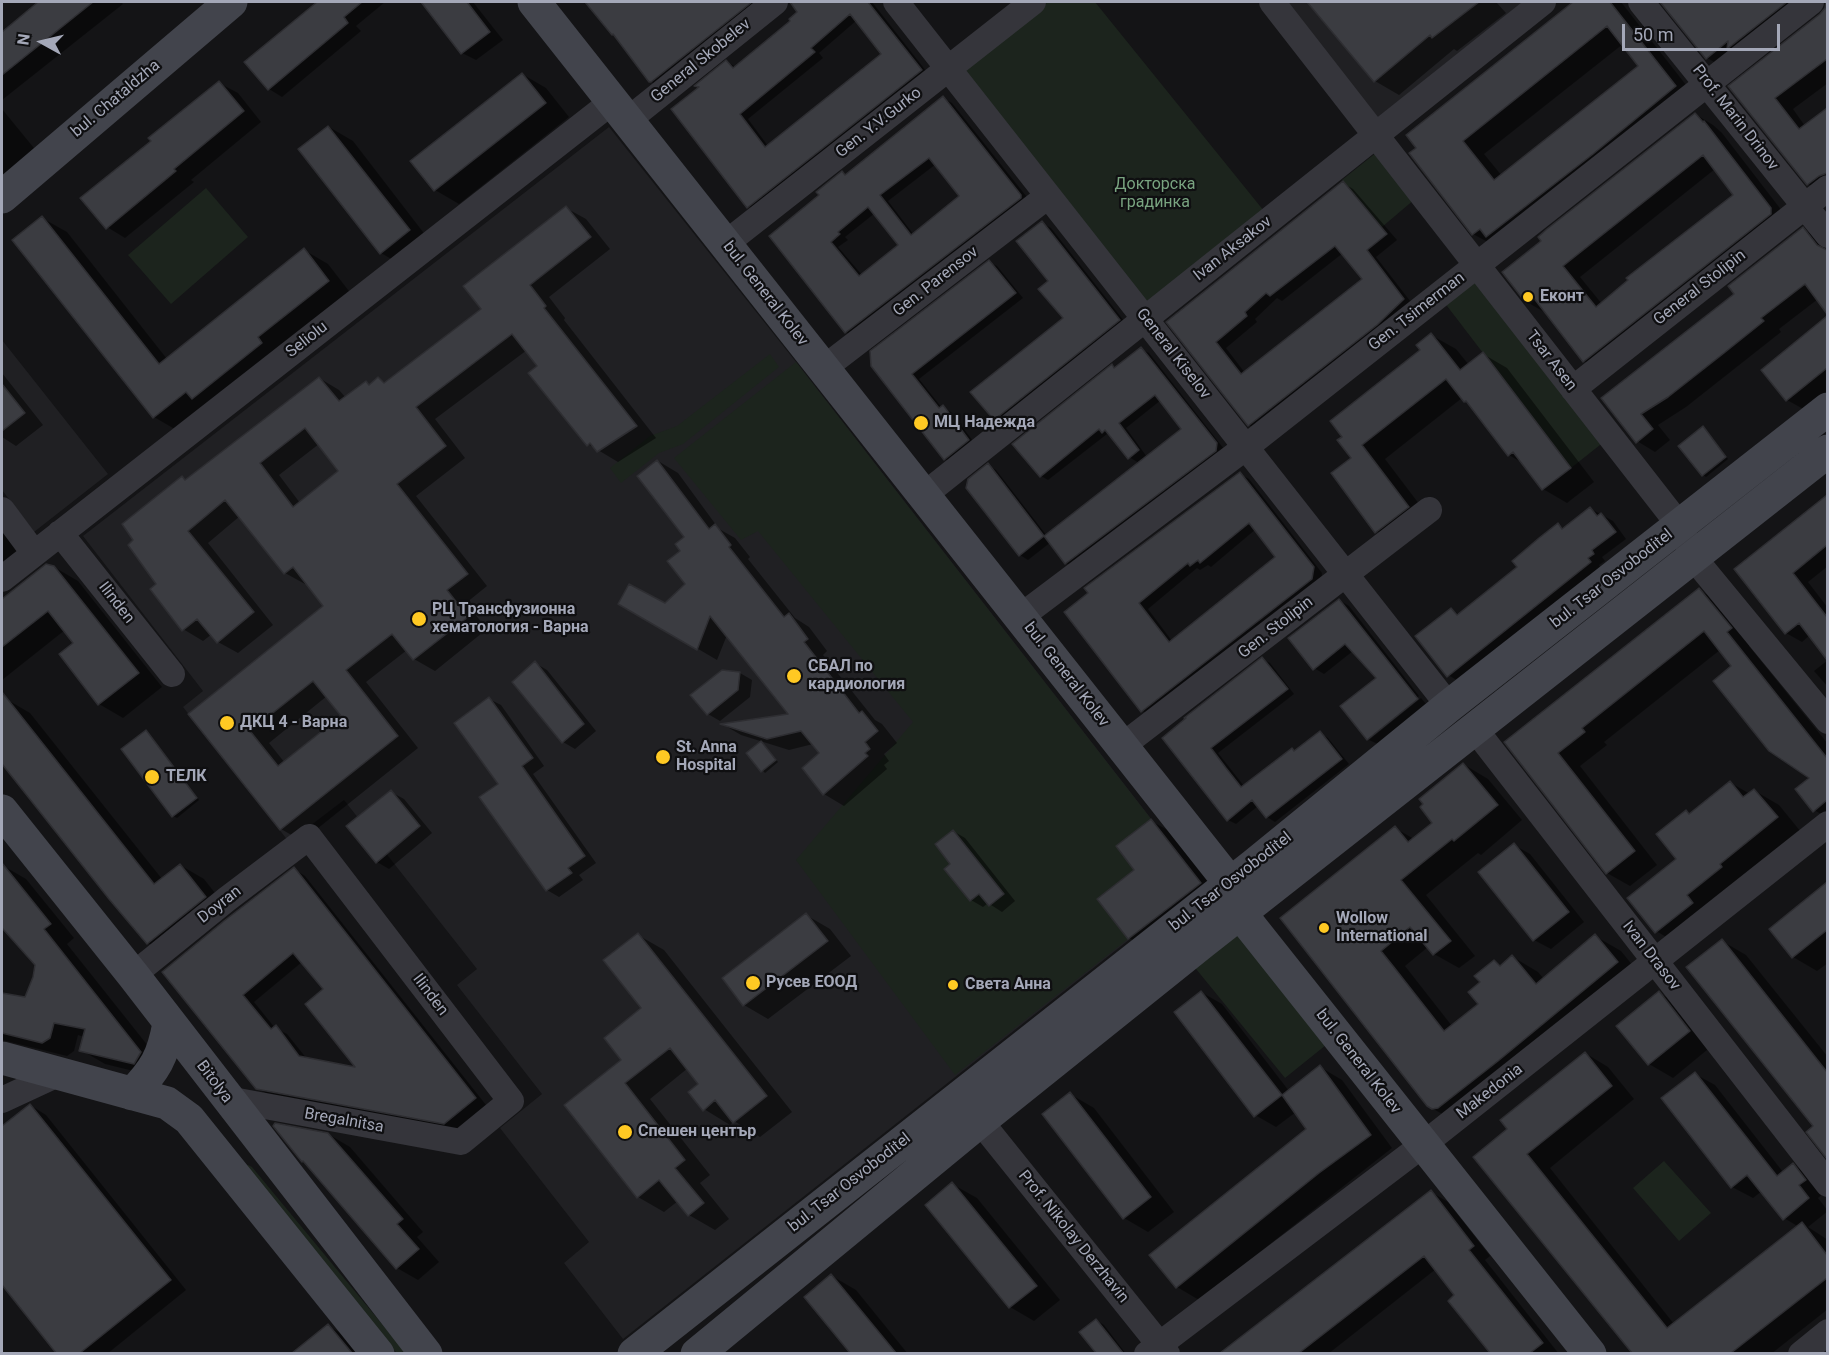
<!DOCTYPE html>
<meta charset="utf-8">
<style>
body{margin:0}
#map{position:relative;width:1829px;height:1355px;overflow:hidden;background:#141416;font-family:Roboto,sans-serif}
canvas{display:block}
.frame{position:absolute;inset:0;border:3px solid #a4a8b8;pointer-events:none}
.north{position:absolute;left:12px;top:12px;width:60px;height:60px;-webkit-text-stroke:4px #0f0f11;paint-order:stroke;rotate:278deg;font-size:16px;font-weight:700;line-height:24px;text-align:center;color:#a4a8b8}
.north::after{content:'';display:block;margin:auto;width:21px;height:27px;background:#a4a8b8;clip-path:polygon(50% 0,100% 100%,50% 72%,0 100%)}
.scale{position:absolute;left:1622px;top:24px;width:158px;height:27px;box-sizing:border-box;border:3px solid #a4a8b8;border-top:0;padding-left:8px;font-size:18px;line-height:21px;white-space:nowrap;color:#a4a8b8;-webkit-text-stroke:4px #0f0f11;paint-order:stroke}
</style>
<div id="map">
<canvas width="1829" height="1355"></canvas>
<div class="frame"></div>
<div class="north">N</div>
<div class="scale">50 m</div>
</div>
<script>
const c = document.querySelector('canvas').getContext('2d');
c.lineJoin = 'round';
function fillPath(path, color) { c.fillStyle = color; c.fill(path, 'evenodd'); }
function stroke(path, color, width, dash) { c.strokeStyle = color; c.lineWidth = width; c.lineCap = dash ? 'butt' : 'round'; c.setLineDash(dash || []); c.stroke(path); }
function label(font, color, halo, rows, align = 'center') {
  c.font = font + ' Roboto,sans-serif'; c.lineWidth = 4.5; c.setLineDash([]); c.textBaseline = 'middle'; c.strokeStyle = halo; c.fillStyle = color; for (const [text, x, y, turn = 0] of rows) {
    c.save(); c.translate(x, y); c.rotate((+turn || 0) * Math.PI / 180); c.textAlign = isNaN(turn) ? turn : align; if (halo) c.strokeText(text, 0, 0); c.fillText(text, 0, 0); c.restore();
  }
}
fillPath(new Path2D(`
 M1283,2H1525L1377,120Z
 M609,127L796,362L1201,883L623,1339L564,1263L589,1242L500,1128L542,1094L457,985L477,969L344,800L289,842L183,707L203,691L83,536Z
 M2,340L108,474L34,532L2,490Z`), '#202023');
fillPath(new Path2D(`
 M1048,2H1095L1264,211L1146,305L964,69Z
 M1377,152L1415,199L1382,227L1342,180Z
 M206,188L248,237L171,304L128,255Z
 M1478,277L1605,441L1571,468L1444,302Z
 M770,354L779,367L683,444L659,453L621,483L610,468L650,436L677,426Z
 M796,362L1151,819L1116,846L1134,870L1097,899L1128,939L955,1075L796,860L913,722L758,531L741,540L674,458Z
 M1241,926L1331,1041L1285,1078L1192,964Z
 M1664,1161L1711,1213L1679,1241L1633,1188Z
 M248,1165L252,1167L406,1353H397L338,1294L244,1167Z`), '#1c241d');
fillPath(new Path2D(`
 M41,2H121L123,4L2,100V34Z
 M319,2H385L356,26L361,31L282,97L269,89L246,62Z
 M423,2H473L503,40L476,60L462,53Z
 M587,2L693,3L765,2L659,86L650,81L616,36L613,34Z
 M806,2H872L930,76L757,212L748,206L700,88L696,86L727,62L736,67L792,21L799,12L796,9ZM857,20L884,55L768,146L748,119L823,58L819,53Z
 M1308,2H1393L1397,6L1402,2H1496L1506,13L1457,51L1454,49L1399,95L1375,81Z
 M1576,2H1621L1697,99L1495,246L1473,234L1408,135ZM1623,44L1640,66L1502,176L1484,154Z
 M1662,2H1819L1725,68L1707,58Z
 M1828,2V83L1793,109L1805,126L1828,109L1827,195L1808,184L1730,87L1821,15L1827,8Z
 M522,74L546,88L569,117L459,204L435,190Z
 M219,83L238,93L261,122L191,180L194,182L125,238L107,227L153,141Z
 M943,98L952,103L1030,201L854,337L846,332L821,196L842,173L847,175ZM936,164L961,196L914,235L888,201ZM875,213L901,246L862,275L838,247L848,240L845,237Z
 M2,109L38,153L2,183Z
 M1695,114L1713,125L1722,133L1789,220L1602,371L1584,361L1544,312L1527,302ZM1715,169L1735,195L1602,304L1580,277Z
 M329,127L353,141L433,245L405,267L381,253Z
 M1343,183L1353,189L1397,240L1376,257L1414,306L1260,431L1249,425L1168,322ZM1343,253L1364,279L1245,373L1226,348L1257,322L1255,319L1277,298L1282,301Z
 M566,208L586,219L610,249L549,297L565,318L564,320L656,438L618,462L588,444L540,366L527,350L435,419L465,458L416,496L487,586L466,603L487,629L435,671L414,659L407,650L366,682L418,748L302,841L281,829L190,715L325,606L307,583L305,584L285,573L240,516L208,543L273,625L238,653L218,642L212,634L203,641L183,629L158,584L186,481L319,378L339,390L346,398L366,383L370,386L378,379L386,383L483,309ZM319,444L340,471L300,503L279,475ZM327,696L343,716L285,763L269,743Z
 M42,218L67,232L167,359L304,250L328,264L352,295L178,431L154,417Z
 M1042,223L1051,228L1128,326L1003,424L994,419L1065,319L1050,281Z
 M1803,229L1821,240L1828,248V311L1818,299L1779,329L1781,332L1686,407L1658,425L1670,440L1655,452L1637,441L1603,399L1736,294Z
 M989,262L997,266L1023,298L919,379L942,408L951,412L976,445L953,463L945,459L872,365Z
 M1828,318V392L1805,410L1787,400L1763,370Z
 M1431,335L1456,349L1469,365L1483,354L1507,368L1594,482L1567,503L1543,489L1524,464L1509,455L1470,404L1462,398L1385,459L1432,521L1400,545L1376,531L1353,458Z
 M1141,349L1149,353L1224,449L1074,567L1066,563L1051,542L1028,560L1020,555L968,488L988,465L996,470L1047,536L1139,463L1129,457L1107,434L1048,480L1041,476L1112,366L1116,368ZM1161,400L1183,429L1147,457L1126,428Z
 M2,373L43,425L16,446L2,437Z
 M1703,428L1728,459L1706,477L1703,475Z
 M658,461L678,473L719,529L735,538L750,557L748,559L795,618L809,627L827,651L823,655L875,720L882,724L897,743L884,754L889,761L884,765L887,769L844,806L824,794L804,768L821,753L813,744L789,750L741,735L724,725L791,715L727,635L717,660L620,603L666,605L687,584L682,551L686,537Z
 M1240,474L1249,479L1322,573L1321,584L1152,716L1143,711L1067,612ZM1256,529L1277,558L1172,641L1148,609L1197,568L1200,570L1208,565L1211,567Z
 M1828,498V566L1808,582L1828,608V657L1810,635L1802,642L1786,633L1736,570Z
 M2,508L27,556L2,576Z
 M1591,509L1613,521L1626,539L1602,557L1605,561L1599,565L1601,569L1460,682L1448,675L1451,609L1460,615L1519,568L1558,525L1565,529Z
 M46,565L54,567L78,581L162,687L123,718L99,704L61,655L75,643L65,630L2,680V600Z
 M1699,590L1722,603L1754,642L1749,646L1828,744V818L1814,810L1811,778L1720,650L1604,742L1607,745L1580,766L1657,865L1630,886L1607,873L1506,742Z
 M1339,600L1349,606L1419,696L1369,736V739H1368L1378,678L1353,651L1324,674L1314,668Z
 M1262,659L1270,663L1294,694L1218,753L1244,786L1292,750L1296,752L1320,733L1328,738L1349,764L1275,822L1267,817L1258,806L1236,824L1228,820L1164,738Z
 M1828,660V687L1814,671Z
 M535,663L547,670L596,731L575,749L563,742Z
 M740,673L752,680L750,697L720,721L708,714Z
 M1421,698L1427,705L1378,744L1369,740Z
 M6,699L30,713L162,879L180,865L204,879L229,911L172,957L148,943L2,761V703Z
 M489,699L501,705L544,766L533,774L596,863L579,875L583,880L559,897L547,890L500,784Z
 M146,732L199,800L177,818L173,816Z
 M762,742L778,762L765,773L748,754Z
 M1463,764L1488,779L1522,820L1481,855L1478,853L1426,895L1475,956L1459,968L1434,954L1428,947L1405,966L1452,1026L1480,1004L1482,983L1495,961L1502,966L1513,957L1538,972L1544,979L1595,936L1621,951L1642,977L1456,1122L1430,1107L1282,918L1395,828L1414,839L1434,823Z
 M1731,783L1750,794L1755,791L1779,805L1801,832L1680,945L1656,931L1678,859L1686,812L1691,815Z
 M391,792L404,799L432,833L389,869L377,862Z
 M1151,821L1175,834L1224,897L1154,952L1129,938L1099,899L1136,870Z
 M953,831L965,838L1015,901L1002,912L988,903L983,907L971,900L952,864Z
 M1514,845L1530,854L1584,922L1551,949L1534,940Z
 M2,865L26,879L74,938L67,944L164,1066L158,1077L105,1064L81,1050L84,1037L78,1035L74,1051L67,1056L2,1040V995L26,999L35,977L36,965L2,924Z
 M294,869L305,876L486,1105L456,1129L269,1095L257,1088L164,972ZM302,962L325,989L359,1069L307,1059L287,1034L275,1028L254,1002Z
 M1828,884V963L1817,971L1793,957L1771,929Z
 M806,915L830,929L851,956L768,1019L744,1005L724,978Z
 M638,935L664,950L792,1112L760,1137L734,1121L730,1125L704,1109L701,1084L688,1068L650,1099L710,1175L700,1183L729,1219L715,1230L689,1215L678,1201L664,1212L638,1197L566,1105L623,1060L643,1008Z
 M1722,941L1746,955L1828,1057V1156L1809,1132L1815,1126Z
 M1201,992L1222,1004L1289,1091L1320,1067L1342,1080L1392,1148L1199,1300L1177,1287L1308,1129L1296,1112L1276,1127L1255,1115Z
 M1659,993L1683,1007L1713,1045L1673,1078L1649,1064Z
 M1585,1053L1608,1067L1634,1099L1550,1168L1674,1324L1799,1227L1784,1218L1762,1191L1753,1198L1732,1187L1663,1099L1695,1074L1715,1085L1783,1172L1793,1165L1813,1176L1825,1192L1818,1198L1828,1211L1808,1227L1828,1240V1309L1771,1354H1634L1475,1157L1509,1129Z
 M1070,1094L1094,1108L1174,1212L1148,1232L1124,1218Z
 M30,1105L46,1115L186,1290L107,1354H58L2,1283V1128Z
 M328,1134L350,1147L423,1232L417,1237L439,1262L418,1280L397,1268L308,1164L303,1161Z
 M952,1184L977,1198L1060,1300L1034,1321L1010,1307Z
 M1431,1192L1448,1202L1490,1256L1485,1260L1559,1354H1491L1450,1301L1456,1296L1436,1269L1328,1354H1222Z
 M832,1276L856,1290L908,1354H852L806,1297Z
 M1096,1320L1104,1325L1126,1354H1098L1081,1332Z
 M328,1326L345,1335L359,1354H294Z`), '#0007');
const building = new Path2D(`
 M38,2H93L2,75V32Z
 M317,2H362L344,17L348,23L268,90L244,62Z
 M421,2H467L490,32L461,54Z
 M585,2H752L651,82H649L613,34L612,35Z
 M790,2H868L922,70L747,208L671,109L699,87L694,86L726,60L733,68L790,21L789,19L797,12ZM850,14L881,54L765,147L740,114L815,52L811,48Z
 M1307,2H1479L1432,38L1430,35L1374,82Z
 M1573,2H1610L1676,86L1593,154L1486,237L1480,229L1472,235L1409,153L1416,148L1406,135ZM1607,26L1638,66L1494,180L1463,141Z
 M1660,2H1787L1727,49L1728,41L1706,59Z
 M1826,2H1827V59L1775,98L1799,129L1827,108V173L1819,176L1807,185L1728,86L1820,14L1825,8Z
 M522,73L546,103L434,191L410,161Z
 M219,81L244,111L174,169L176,171L106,229L80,198L151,141L148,138Z
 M943,96L1021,195V198L845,333L769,236L819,195L816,192L842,171L845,175ZM929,158L959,196L911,235L880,195ZM868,207L898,245L859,276L831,242L840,234L838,232Z
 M1695,113L1703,122L1704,121L1771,208V214L1583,362L1533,297L1526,303L1502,272L1541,241L1538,237L1547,229ZM1703,155L1733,195L1626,278L1628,280L1596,307L1563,266Z
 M328,126L410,230L380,254L298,149Z
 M1343,181L1387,234L1367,250L1404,299L1377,325L1248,426L1166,322ZM1335,246L1362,279L1241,374L1216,342L1247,316L1245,312L1266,293L1270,296Z
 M566,206L591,237L530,285L546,306L544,308L637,426L597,452L590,443L587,446L528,373L537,366L512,334L416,407L446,446L397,484L468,574L447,590L468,617L413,660L392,634L346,670L398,736L280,830L188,714L323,606L293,567L284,574L225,500L188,531L254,612L217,643L197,619L182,631L150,589L156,584L128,545L133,540L122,524L182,476L185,480L319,377L339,401L366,381L369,385L378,377L384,383L481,309L463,286ZM305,428L338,471L293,507L260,463ZM313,681L341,716L278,766L250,731Z
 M42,216L159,364L304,248L329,281L258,337L262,343L192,399L186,392L153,418L12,240Z
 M1042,221L1120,320L994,420L970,392L1063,318L1038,289L1048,281L1016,241Z
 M1803,227L1817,245L1827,250V314L1805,284L1761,318L1764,321L1724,353L1668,397L1641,414L1653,429L1636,443L1601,398L1734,294L1728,286Z
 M989,260L1016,293L912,374L939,408L943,405L969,440L944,460L871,366L870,351Z
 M1827,316V368L1786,401L1761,370Z
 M1431,333L1460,370L1483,352L1571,468L1542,490L1513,452L1508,456L1466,401L1464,402L1446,379L1362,445L1409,507L1375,533L1331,473L1351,458L1337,440L1342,437L1330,421L1420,350L1416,345Z
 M1141,347L1217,443L1216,451L1065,564L1044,536L1181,429L1155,395L1119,423L1139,450L1128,459L1105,430L1102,433L1099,429L1040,477L1012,444L1112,364L1114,368Z
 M2,384L25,413L2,431Z
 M1703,426L1726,457L1702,476L1678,446Z
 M657,460L709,529L715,524L731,545L729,547L784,617L789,613L808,639L804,642L859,713L862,711L878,731L865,742L870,749L865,753L868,756L823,795L802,768L819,753L801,731L767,739L720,724L788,714L710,616L697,650L618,604L629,584L665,603L685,584L667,561L680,551L675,544L684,537L637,476Z
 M988,463L1044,536L1019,556L966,488L968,479Z
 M1240,472L1314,567L1312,579L1141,712L1064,612L1088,593L1084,588ZM1249,523L1275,557L1169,642L1139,603L1188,563L1190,566L1198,560L1200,563Z
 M1827,495V545L1793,573L1827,617V660L1799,623L1785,634L1734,569Z
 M1590,507L1597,516L1601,513L1616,532L1592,550L1594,554L1588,558L1591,562L1447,677L1415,636L1451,608L1457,615L1517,567L1512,561L1539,538L1558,523L1562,529Z
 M46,564L54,566L139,673L98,705L59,654L73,643L48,611L2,647V599Z
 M1699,588L1732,628L1727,632L1827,758V800L1813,812L1795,789L1809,778L1769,751L1713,681L1731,666L1704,631L1582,728L1585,732L1558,753L1635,851L1606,874L1504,742Z
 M1339,599L1418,699L1367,740L1340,706L1376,678L1345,644L1313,670L1288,638Z
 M1262,657L1288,689L1211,748L1226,768L1241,787L1292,748L1294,751L1320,731L1342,759L1266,818L1252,800L1227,821L1162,738L1186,718H1184Z
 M535,661L584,724L562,743L512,682Z
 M722,670L740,672L738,690L707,715L690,695Z
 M2,692L154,884L180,864L206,897L147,944L109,899L2,764Z
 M489,697L533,758L522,766L585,856L568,868L572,873L546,891L479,797L498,784L454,723Z
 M146,730L197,798L172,817L121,749Z
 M761,741L776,760L761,772L746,753Z
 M1463,763L1498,805L1454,841L1452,839L1401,880L1451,941L1433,955L1410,927L1381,951L1393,966L1444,1031L1478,1004L1468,992L1480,982L1474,976L1494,960L1500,966L1512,955L1536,984L1595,934L1618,962L1498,1061L1438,1108L1432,1109L1427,1106L1280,918L1395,826L1408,842L1432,823L1420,807L1423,804L1419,799Z
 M1730,781L1743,797L1754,789L1778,817L1720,864L1722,867L1687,895L1693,903L1655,933L1627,898L1676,859L1656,834L1686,810L1689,814Z
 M391,790L420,826L376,863L346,826Z
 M1151,819L1201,883L1128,939L1097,899L1134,870L1116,846Z
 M953,830L1004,894L989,906L979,894L970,901L944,869L950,864L935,844Z
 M1514,843L1569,912L1533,941L1478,872Z
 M2,863L51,924L44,929L141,1052L134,1064L79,1051L85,1029L54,1023L50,1038L42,1043L2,1033V993L25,997L33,977L35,965L2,928Z
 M294,867L476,1098L444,1124L256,1089L162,972L224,921ZM293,953L323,989L305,1004L355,1067L299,1056L276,1025L271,1029L243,995Z
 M1827,882V930L1792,958L1769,929Z
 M806,913L828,941L743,1006L722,978Z
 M638,933L767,1096L733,1123L715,1100L703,1111L688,1092L698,1084L670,1048L625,1083L685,1160L675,1168L704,1203L688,1216L659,1180L637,1198L564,1105L621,1060L604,1038L641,1008L603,960Z
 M1722,939L1827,1072V1159L1806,1132L1813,1126L1686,967Z
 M1201,991L1282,1095L1254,1117L1174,1012Z
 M1659,991L1690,1031L1648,1065L1616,1026Z
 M1585,1052L1612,1086L1527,1154L1667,1328L1802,1222L1827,1255V1278L1731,1353H1632L1473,1157L1507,1129L1500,1120Z
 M1320,1065L1371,1135L1319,1173L1176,1288L1149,1255L1306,1129L1282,1095Z
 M1695,1072L1777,1176L1793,1163L1806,1180L1799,1185L1809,1198L1783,1220L1747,1175L1731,1188L1661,1098Z
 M1070,1092L1151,1197L1123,1219L1042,1114Z
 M30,1104L171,1280L80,1353H56L2,1285V1126Z
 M275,1123L328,1133L403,1219L397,1224L419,1249L396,1269L303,1161L302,1162L273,1126Z
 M952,1182L1037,1286L1009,1308L925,1205Z
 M1431,1190L1474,1246L1469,1250L1543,1343L1530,1353H1490L1448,1301L1454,1295L1424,1256L1299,1353H1220Z
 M831,1274L896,1353H850L804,1297Z
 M1096,1319L1123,1353H1096L1079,1332Z
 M328,1324L352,1353H292Z`);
fillPath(building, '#3b3c41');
stroke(building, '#2e2e32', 1.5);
stroke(new Path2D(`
 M896,2L1449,706
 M1272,2L1680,526L1693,557L1828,721
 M1641,2L1828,235
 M628,120L775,2
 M725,244L1033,2
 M824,368L1048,196
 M1573,389L1828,188
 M924,495L1543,2
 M2,510L34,553
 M60,533L172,674
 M2,579L613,101
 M1020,617L1246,447L1811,2
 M1474,728L1828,1184
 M1122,746L1429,510
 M133,975L227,899L309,837L511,1101L461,1142L227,1099
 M2,1100L58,1074
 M980,1121L1167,1354
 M1147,1354L1424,1144L1828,824
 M1801,1354L1828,1332`), '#35353b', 26);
stroke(new Path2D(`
 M534,2L1230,883L1240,913L1590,1354
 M2,197L231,2
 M2,811L133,975L426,1354
 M2,1058L167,1103L189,1119L378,1354
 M132,1094C155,1070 163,1057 169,1023
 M634,1354L1254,865L1449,706L1828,409
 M697,1354L980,1121L1202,943L1828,451`), '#42444c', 33);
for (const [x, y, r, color] of [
 [1528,297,6,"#ffc923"],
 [921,423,8,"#ffc923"],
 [419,619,8,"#ffc923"],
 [794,676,8,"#ffc923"],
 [227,723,8,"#ffc923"],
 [663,757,8,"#ffc923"],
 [152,777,8,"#ffc923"],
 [1324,928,6,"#ffc923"],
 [753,983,8,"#ffc923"],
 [953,985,6,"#ffc923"],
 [625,1132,8,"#ffc923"]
]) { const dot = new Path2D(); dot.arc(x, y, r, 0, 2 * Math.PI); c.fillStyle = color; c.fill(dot); stroke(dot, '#0f0f11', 2); }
label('16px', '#a4a8b8', '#0f0f11', [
 ["General Skobelev",701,61,-39],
 ["bul. Chataldzha",116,99,-40],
 ["Prof. Marin Drinov",1735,118,52],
 ["Gen. Y.V.Gurko",879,123,-38],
 ["Ivan Aksakov",1233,249,-38],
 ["Gen. Parensov",936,282,-38],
 ["General Stolipin",1700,288,-38],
 ["bul. General Kolev",765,294,52],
 ["Gen. Tsimerman",1417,312,-38],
 ["Seliolu",307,340,-38],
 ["General Kiselov",1173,354,52],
 ["Tsar Asen",1551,361,52],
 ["bul. Tsar Osvoboditel",1612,579,-38],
 ["Ilinden",116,603,52],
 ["Gen. Stolipin",1276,628,-38],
 ["bul. General Kolev",1066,675,52],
 ["bul. Tsar Osvoboditel",1231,882,-38],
 ["Doyran",220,905,-38],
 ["Ivan Drasov",1651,956,52],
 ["Ilinden",430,995,53],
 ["bul. General Kolev",1358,1062,52],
 ["Bitolya",214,1082,53],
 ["Makedonia",1490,1092,-38],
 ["Bregalnitsa",344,1121,10],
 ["bul. Tsar Osvoboditel",850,1183,-38],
 ["Prof. Nikolay Derzhavin",1073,1237,51]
]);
label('16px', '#79a480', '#0f0f11', [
 ["Докторска",1155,185],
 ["градинка",1155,203]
]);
label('bold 16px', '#a4a8b8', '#0f0f11', [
 ["Еконт",1540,297],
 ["МЦ Надежда",934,423],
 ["РЦ Трансфузионна",432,610],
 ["хематология - Варна",432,628],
 ["СБАЛ по",808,667],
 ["кардиология",808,685],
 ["ДКЦ 4 - Варна",240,723],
 ["St. Anna",676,748],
 ["Hospital",676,766],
 ["ТЕЛК",166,777],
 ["Wollow",1336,919],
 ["International",1336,937],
 ["Русев ЕООД",766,983],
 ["Света Анна",965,985],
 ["Спешен център",638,1132]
], 'left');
</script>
